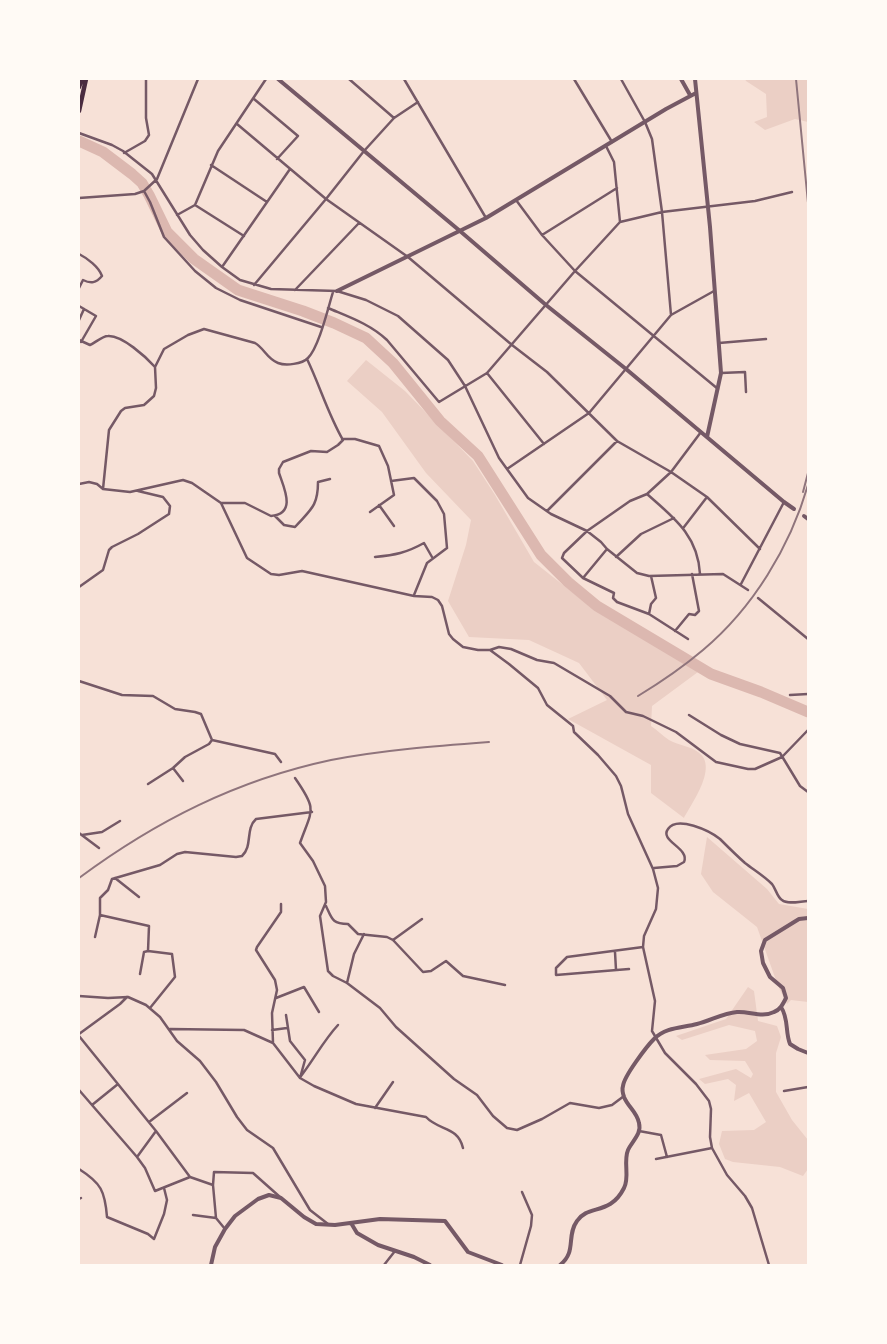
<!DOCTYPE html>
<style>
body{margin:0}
#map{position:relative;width:887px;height:1344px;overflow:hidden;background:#f7e1d7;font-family:Raleway,sans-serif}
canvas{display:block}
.frame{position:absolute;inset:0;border:80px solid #fffaf5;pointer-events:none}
</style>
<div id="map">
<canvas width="887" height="1344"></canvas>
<div class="frame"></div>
</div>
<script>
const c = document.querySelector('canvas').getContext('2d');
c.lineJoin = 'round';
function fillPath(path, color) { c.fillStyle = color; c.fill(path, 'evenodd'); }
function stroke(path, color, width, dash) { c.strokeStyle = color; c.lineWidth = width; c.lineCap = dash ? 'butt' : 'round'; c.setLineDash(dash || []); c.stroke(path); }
fillPath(new Path2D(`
 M745,79H808V122L795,119L765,130L754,122L767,117L766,94L746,81Z
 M366,360L405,391L473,461L495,495L534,562L591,607L698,672L652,706L651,726C657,730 663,736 669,740C678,745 690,746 698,752C719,766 692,803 684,818L651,793V765L568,719L607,700L579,663L529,640L469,637L448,601L466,545L471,520L426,473L382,412L347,381Z
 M707,837L767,889L779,904L808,909V1002L791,1000L787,1004L778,986L757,927L713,892L701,874Z
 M748,987L754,991L758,1021L777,1026L781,1037L776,1053V1092L792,1120L808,1140V1169L803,1176L780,1167L733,1162L725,1159L719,1144L722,1131L754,1130L766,1122L749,1093L734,1101L736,1085L728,1079L705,1084L699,1079L736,1069L751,1078L753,1074L745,1061L710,1060L705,1055L746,1049L757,1041L755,1031L729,1025L682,1040L676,1036L726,1019Z`), '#ebcfc5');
stroke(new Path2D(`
 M79,141L103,152L132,174L142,183L149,195L167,232L194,259L238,290L303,311L334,323L366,338L393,363L440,421L478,456L541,555L568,582L597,606L711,674L761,692L808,712`), '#dcb8b0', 11);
stroke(new Path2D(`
 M349,79L394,118
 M404,79L486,218
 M574,79L612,142
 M621,79L645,122L652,139L662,212L671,315
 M254,99L298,136L277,159
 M237,124L326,199L408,257L512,345L547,372L617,441L671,472L707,497L760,549
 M79,133L112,145L123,151L152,174L190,235L203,250L222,267L240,280L271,289L337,291L366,300L398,316L448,360L465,386L499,458L528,498L551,514L587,531L601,542L607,549L637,573L649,576L723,574L748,590
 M606,146L614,162L620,222
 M124,153L145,141L149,135L146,118V79
 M211,165L267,202
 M144,191L150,202L164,237L195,271L216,288L240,300L321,327
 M79,198L135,194L144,191L157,179L198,79
 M516,200L542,235L575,271L718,389
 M177,215L195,205
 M542,235L617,188
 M244,236L195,205L218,151L266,79
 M79,254C87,258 99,267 102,276C96,283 91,284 83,280L79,288
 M222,267L290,169
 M254,285L326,199L364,151L394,118L418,102
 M295,290L359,223
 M79,306L96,316L81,342
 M328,308C349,317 370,324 387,340L439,402L487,373L575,271L620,222L662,212L755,201L792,192
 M79,320L84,309
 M79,340L90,345C95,343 102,336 108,336C122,335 146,357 155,367
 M719,343L766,339
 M487,373L544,444
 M721,373L745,372L746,392
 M342,439H355L379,446L388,466L394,495L370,512
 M507,469L589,413L671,315L714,291
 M391,481L414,478L437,501L444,514L447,548L427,563L414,595
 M79,484L89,482L97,484L103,489L130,492L183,480L192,483L221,503L247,558L271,574L279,575L302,571L414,596L432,597L438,600L442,606L449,634L453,639L463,647L478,650H490L499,647L511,649L537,660L554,663L610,696L626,712L643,716L676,732L716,762L748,769H755L782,757L808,730
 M103,489L109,430L121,411L125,408L144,405L154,396L156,388L155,367L164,349L188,335L204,329L255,343C264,348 267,359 278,363C286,366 302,364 308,358C319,347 328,308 333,292
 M647,494C673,517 698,535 700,574
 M222,503H245L271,516C297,514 284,488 279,473V469L283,462L311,451L327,452L338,445L343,440C328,414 320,386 307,359
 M379,505L394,526
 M547,511L617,441
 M275,516L284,525L295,527C310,510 318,507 318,482L330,479
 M684,527L707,497
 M375,557C395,555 406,553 424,543L432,557
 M616,557L641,534L674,518
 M583,578L607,549
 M741,584L784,502
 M79,587L103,570L109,550L112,547L138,534L169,514L170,506L163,497L138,491
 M758,598L808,639
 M649,614L651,604L656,598L651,576
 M675,631L689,614L695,615L699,611L692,574
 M688,639L649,614L617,602L613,598L614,593L583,578L562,558L564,553L587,531L630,501L647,494L671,472L701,432
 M490,650L509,664L538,688L547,705L573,726L574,732L598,755L616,776L621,786L628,814L653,869L658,888L656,909L644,936L643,947L655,1001L652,1031L665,1053L696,1084L709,1101L711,1109L710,1137L712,1148L727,1175L745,1196L752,1208L769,1265
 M79,681L122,695L153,696L175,709L195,712L201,714L212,740L275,754L281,762
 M790,695L808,694
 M689,715L721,735L740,744L780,753L800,786L808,792
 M173,768L183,781
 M295,778C318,811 312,809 300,843L313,861L325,886L326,902L320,916L328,971L333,976L347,983L380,1008L396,1027L454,1079L477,1095L493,1116L507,1128L517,1130L542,1119L570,1103L599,1108L612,1105L624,1096
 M148,784L173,768L185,757L209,744L212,740
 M79,833L99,848
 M82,835L102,832L120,821
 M654,868L677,866L684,862C690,848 659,841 668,829C677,815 710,831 720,839C728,847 736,855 745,863C754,870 764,876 772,884C776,889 777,897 782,900C788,905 801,901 808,901
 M115,878L139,897
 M326,906C332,919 332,924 348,924L358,934L387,937L393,940L423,972L431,971L446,961L463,976L505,985
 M100,915L149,926L148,951
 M95,937L100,915V898L108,890L112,879L160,865L177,854L185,852L236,857L242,856C253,846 245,829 256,819L312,812
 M393,940L422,919
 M615,952L616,970
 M629,969L556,975V968L567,957L643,947
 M140,974L144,952L148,951L172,954L175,977L150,1008
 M347,983L354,954L364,934
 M79,996L108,998L128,997L146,1005L160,1017L177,1041L200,1061L216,1082L237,1117L247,1130L273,1148L310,1210L328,1224
 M276,998L304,987L319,1012
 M286,1015L290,1041L305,1060L300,1078
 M170,1029L244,1030L273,1043L300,1078L314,1086L356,1104L426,1117C439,1131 458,1126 463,1148
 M272,1030L287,1028
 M79,1034L120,1004L127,997
 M79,1036L156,1131L190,1177L213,1185L216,1218
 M273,1043L272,1013L277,990L275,980L256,950L257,947L281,912V904
 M301,1076C314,1059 324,1040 338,1025
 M79,1090L137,1157L145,1168L155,1191L190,1177
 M784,1091L808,1087
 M92,1105L118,1084
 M375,1108L393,1082
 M149,1122L187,1093
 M639,1131L661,1135L667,1157
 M137,1157L156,1131
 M656,1159L712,1148
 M79,1169C101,1183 105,1191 107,1217L148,1234L154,1239L164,1214L167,1200L164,1188
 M213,1185L214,1172L253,1173L280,1197
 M79,1199L81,1198
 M193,1215L216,1218L225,1229
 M384,1265L395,1251
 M520,1265L531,1226L532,1215L522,1192`), '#755966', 2.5);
stroke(new Path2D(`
 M278,79L460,231L546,305L626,369L784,502L794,509
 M681,79L690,95
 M695,79L710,227L721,373L707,437
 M337,291L486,218L666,109L696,93
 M804,516L808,519
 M781,1007C789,1019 785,1032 790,1044L798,1049L808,1053
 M351,1223L357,1233L378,1245L414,1257L430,1265
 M211,1265L215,1247L225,1229L235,1216L258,1199L269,1195L281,1198L304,1217L316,1224L335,1225L380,1219L445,1221L468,1252L502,1265
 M560,1265C577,1252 566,1236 577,1221C588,1204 610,1216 624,1188C630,1177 623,1162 628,1150C632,1141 642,1134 639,1123C637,1112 628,1107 624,1097C623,1094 622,1089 623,1086C624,1076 647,1046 654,1039C666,1027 682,1028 697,1024C710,1021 723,1013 737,1012C749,1011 762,1018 774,1012C780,1010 783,1004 786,998L783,988L770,977L763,963L761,951L765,940L799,919L808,918`), '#755966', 4);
stroke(new Path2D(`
 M79,87L82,79
 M79,111L86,79`), '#4a2c40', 4.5);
stroke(new Path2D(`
 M796,79L808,203
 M803,492L808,473
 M638,696C661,682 683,667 703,650C753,608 790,547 808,485
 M79,878C156,821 237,780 331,760C383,750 436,746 489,742`), '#8f747c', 2);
</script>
